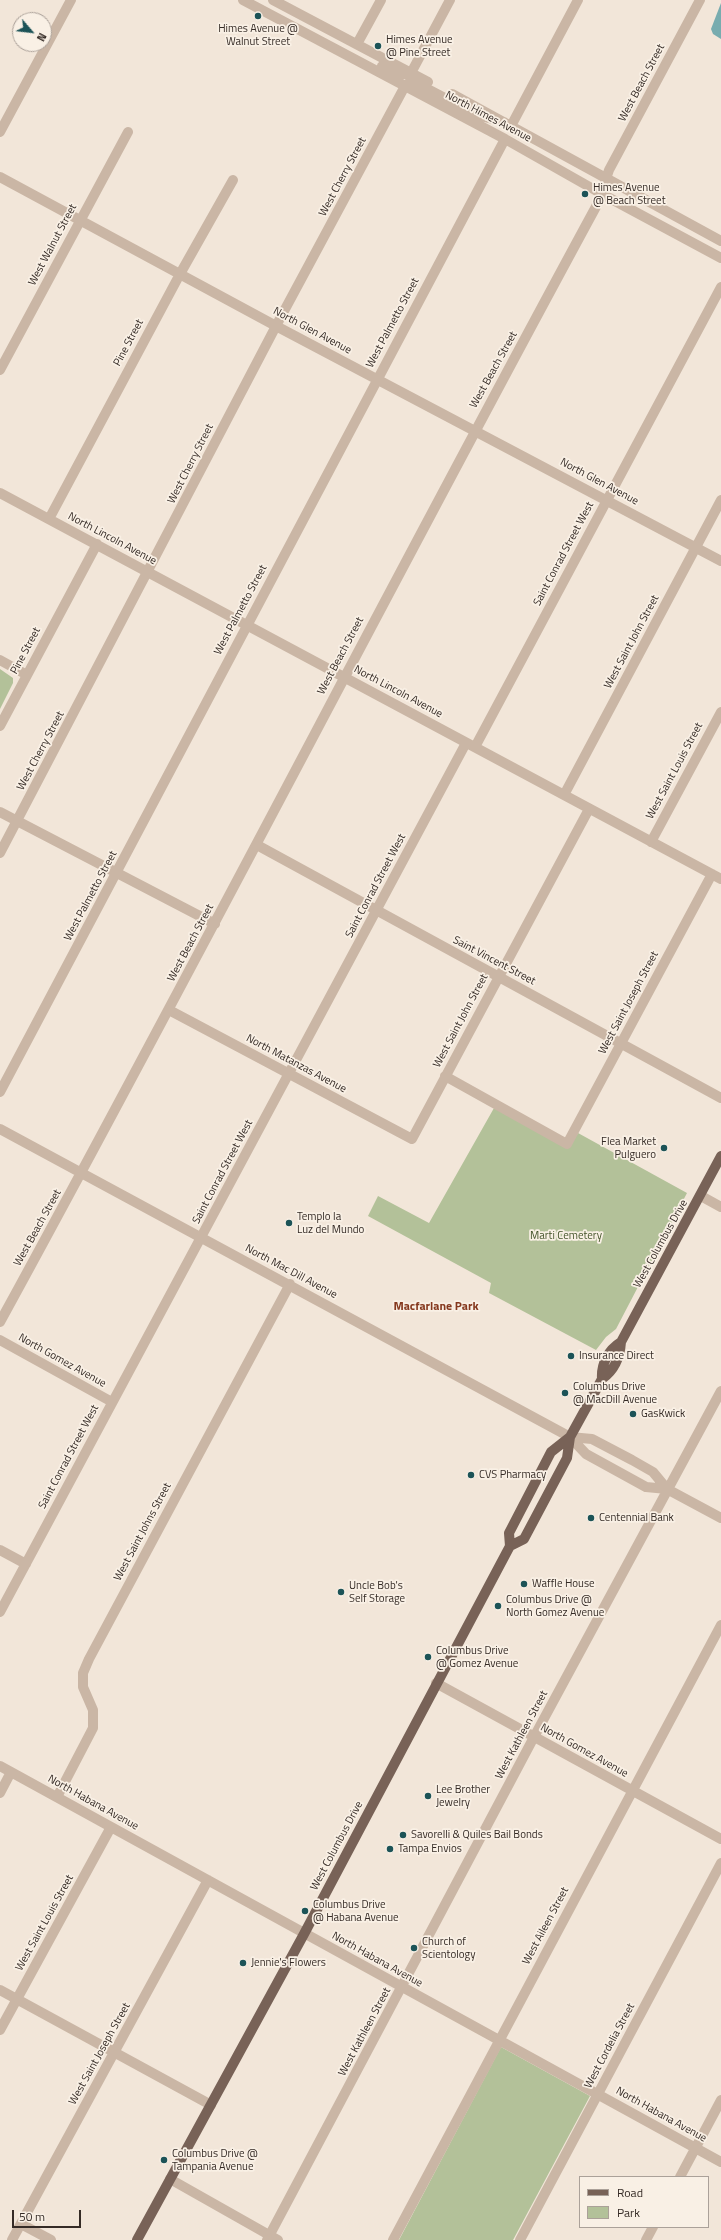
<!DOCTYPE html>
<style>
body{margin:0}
#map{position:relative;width:721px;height:2240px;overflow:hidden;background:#f2e6d9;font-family:"Titillium Web",sans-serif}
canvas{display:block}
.legend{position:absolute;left:579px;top:2176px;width:130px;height:52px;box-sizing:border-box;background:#f9f0e5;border:1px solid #aba199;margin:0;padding:5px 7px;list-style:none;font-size:12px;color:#352b26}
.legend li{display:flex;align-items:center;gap:8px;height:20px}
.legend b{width:20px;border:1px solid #aba199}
.north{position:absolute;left:12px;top:12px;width:40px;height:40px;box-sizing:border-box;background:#f9f0e5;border:1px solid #aba199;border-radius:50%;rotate:118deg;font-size:11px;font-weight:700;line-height:16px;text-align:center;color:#352b26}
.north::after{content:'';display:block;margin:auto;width:14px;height:18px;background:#1c5357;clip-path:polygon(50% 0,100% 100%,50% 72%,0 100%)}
.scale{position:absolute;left:12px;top:2210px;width:69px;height:18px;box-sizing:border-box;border:2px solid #352b26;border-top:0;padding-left:5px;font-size:12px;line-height:14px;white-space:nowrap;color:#352b26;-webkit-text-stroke:3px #f9f0e5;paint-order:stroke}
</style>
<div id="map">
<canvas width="721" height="2240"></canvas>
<ul class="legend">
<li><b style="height:5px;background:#786257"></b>Road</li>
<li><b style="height:11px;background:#b3c199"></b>Park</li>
</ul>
<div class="north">N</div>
<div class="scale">50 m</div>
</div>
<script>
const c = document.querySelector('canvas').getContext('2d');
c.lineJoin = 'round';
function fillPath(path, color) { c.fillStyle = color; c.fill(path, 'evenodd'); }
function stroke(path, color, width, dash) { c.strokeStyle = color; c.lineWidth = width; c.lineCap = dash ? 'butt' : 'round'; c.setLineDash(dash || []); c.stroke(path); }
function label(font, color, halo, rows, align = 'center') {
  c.font = font + ' "Titillium Web",sans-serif'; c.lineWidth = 3.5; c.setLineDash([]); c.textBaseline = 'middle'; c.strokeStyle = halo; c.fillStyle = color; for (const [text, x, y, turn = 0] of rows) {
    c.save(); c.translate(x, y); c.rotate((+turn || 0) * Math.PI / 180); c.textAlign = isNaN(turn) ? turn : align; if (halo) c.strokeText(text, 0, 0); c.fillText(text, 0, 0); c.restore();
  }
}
fillPath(new Path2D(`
 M0,669L13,678V683L0,709Z
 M494,1108L569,1148L578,1133L687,1193L616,1329L606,1337L596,1350L489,1293L491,1283L368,1216L378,1196L429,1223Z
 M501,2047L590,2096L513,2240H399Z`), '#b3c199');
fillPath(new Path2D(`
 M721,3V39L713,34L711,29Z`), '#78acaf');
stroke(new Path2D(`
 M243,0L505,139L602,194L721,258
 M273,0L428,82
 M357,44L381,0
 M382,66C391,71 401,77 411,73L450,0
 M452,94L721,241
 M511,126L578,0
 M0,132L71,0
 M0,177L276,326L721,561
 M0,370L128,132
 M0,493L721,879
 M49,519L180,274L233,180
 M0,660L27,675
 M0,726L97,544
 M475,747L721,287
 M564,795L721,500
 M0,812L215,924
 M651,842L721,712
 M257,845L721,1098
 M0,853L276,326L405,86L409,83H416L477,115L504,122
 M169,1010L412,1139L589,809
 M445,1076L567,1144L712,874
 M0,1092L505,139
 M0,1129L570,1437L586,1454L646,1487L667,1489
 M701,1196L721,1207
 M0,1322C203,951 396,575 598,203L609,170L700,0
 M0,1340L112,1402
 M570,1437L592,1439L632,1460L653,1472L667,1489L721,1518
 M0,1550L26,1564
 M0,1612L466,743
 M436,1683L721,1839
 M0,1766L721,2162
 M0,1793L11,1772
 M57,1797L93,1728V1710L83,1687V1673L89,1659L290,1284
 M0,1990L211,2105
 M0,2030L111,1827
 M680,2177L721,2100
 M170,2179L278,2240
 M21,2224L51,2240
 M12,2240L208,1880
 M267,2240L534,1737L721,1391
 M393,2240L721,1625
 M520,2240L721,1863
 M646,2240L653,2227`), '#cab6a5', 10);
stroke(new Path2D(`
 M602,1379C601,1364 608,1350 621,1342
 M510,1546L524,1539L567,1458L570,1437L602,1379C615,1370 620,1357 621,1342L721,1156
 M137,2240L304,1934L510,1546L509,1533L551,1452L570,1437`), '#786257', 10);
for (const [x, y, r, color] of [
 [258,16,4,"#1c5357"],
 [378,46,4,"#1c5357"],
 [585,194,4,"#1c5357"],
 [664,1148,4,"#1c5357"],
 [289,1223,4,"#1c5357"],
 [571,1356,4,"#1c5357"],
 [565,1393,4,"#1c5357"],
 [633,1414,4,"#1c5357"],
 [471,1475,4,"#1c5357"],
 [591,1518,4,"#1c5357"],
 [524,1584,4,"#1c5357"],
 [341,1592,4,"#1c5357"],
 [498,1606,4,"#1c5357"],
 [428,1657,4,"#1c5357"],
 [428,1796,4,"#1c5357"],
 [403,1835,4,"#1c5357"],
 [390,1849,4,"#1c5357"],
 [305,1911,4,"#1c5357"],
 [414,1948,4,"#1c5357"],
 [243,1963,4,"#1c5357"],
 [164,2160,4,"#1c5357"]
]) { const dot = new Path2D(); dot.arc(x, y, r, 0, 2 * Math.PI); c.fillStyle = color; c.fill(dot); stroke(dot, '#f9f0e5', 1.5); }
label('11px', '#352b26', '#f9f0e5', [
 ["Himes Avenue @",258,29,"center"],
 ["Walnut Street",258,42,"center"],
 ["Himes Avenue",386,40],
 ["@ Pine Street",386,53],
 ["Himes Avenue",593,188],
 ["@ Beach Street",593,201],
 ["Flea Market",656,1142,"right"],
 ["Pulguero",656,1155,"right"],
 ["Templo la",297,1217],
 ["Luz del Mundo",297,1230],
 ["Insurance Direct",579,1356],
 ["Columbus Drive",573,1387],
 ["@ MacDill Avenue",573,1400],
 ["GasKwick",641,1414],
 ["CVS Pharmacy",479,1475],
 ["Centennial Bank",599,1518],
 ["Waffle House",532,1584],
 ["Uncle Bob's",349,1586],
 ["Self Storage",349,1599],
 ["Columbus Drive @",506,1600],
 ["North Gomez Avenue",506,1613],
 ["Columbus Drive",436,1651],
 ["@ Gomez Avenue",436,1664],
 ["Lee Brother",436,1790],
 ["Jewelry",436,1803],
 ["Savorelli & Quiles Bail Bonds",411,1835],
 ["Tampa Envios",398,1849],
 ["Columbus Drive",313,1905],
 ["@ Habana Avenue",313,1918],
 ["Church of",422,1942],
 ["Scientology",422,1955],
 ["Jennie's Flowers",251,1963],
 ["Columbus Drive @",172,2154],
 ["Tampania Avenue",172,2167]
], 'left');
label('11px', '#352b26', '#f9f0e5', [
 ["West Beach Street",642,83,-62],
 ["North Himes Avenue",488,117,28],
 ["West Cherry Street",343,177,-62],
 ["West Walnut Street",53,245,-62],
 ["West Palmetto Street",393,323,-62],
 ["North Glen Avenue",312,331,28],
 ["Pine Street",129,343,-62],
 ["West Beach Street",494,370,-61],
 ["West Cherry Street",191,464,-63],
 ["North Glen Avenue",599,482,28],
 ["North Lincoln Avenue",112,539,28],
 ["Saint Conrad Street West",564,554,-62],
 ["West Palmetto Street",241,610,-62],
 ["West Saint John Street",632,642,-62],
 ["Pine Street",26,651,-62],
 ["West Beach Street",341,656,-62],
 ["North Lincoln Avenue",398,692,28],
 ["West Cherry Street",41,751,-62],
 ["West Saint Louis Street",675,771,-62],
 ["Saint Conrad Street West",376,886,-62],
 ["West Palmetto Street",91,896,-62],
 ["West Beach Street",191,943,-62],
 ["Saint Vincent Street",494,961,28],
 ["West Saint Joseph Street",629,1003,-62],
 ["West Saint John Street",461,1021,-62],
 ["North Matanzas Avenue",296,1064,28],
 ["Saint Conrad Street West",223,1172,-62],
 ["West Beach Street",38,1228,-61],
 ["West Columbus Drive",661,1244,-61],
 ["North Mac Dill Avenue",291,1272,28],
 ["North Gomez Avenue",62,1361,29],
 ["Saint Conrad Street West",69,1457,-62],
 ["West Saint Johns Street",143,1532,-62],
 ["West Kathleen Street",522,1735,-62],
 ["North Gomez Avenue",584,1751,29],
 ["North Habana Avenue",93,1803,29],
 ["West Columbus Drive",337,1846,-62],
 ["West Saint Louis Street",45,1923,-61],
 ["West Aileen Street",546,1926,-62],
 ["North Habana Avenue",377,1960,29],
 ["West Kathleen Street",365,2032,-62],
 ["West Cordelia Street",610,2046,-62],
 ["West Saint Joseph Street",100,2054,-61],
 ["North Habana Avenue",661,2115,29]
]);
label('11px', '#44542a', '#f9f0e5', [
 ["Marti Cemetery",566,1236]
]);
label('bold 12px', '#85381e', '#f9f0e5', [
 ["Macfarlane Park",436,1307]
]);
</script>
